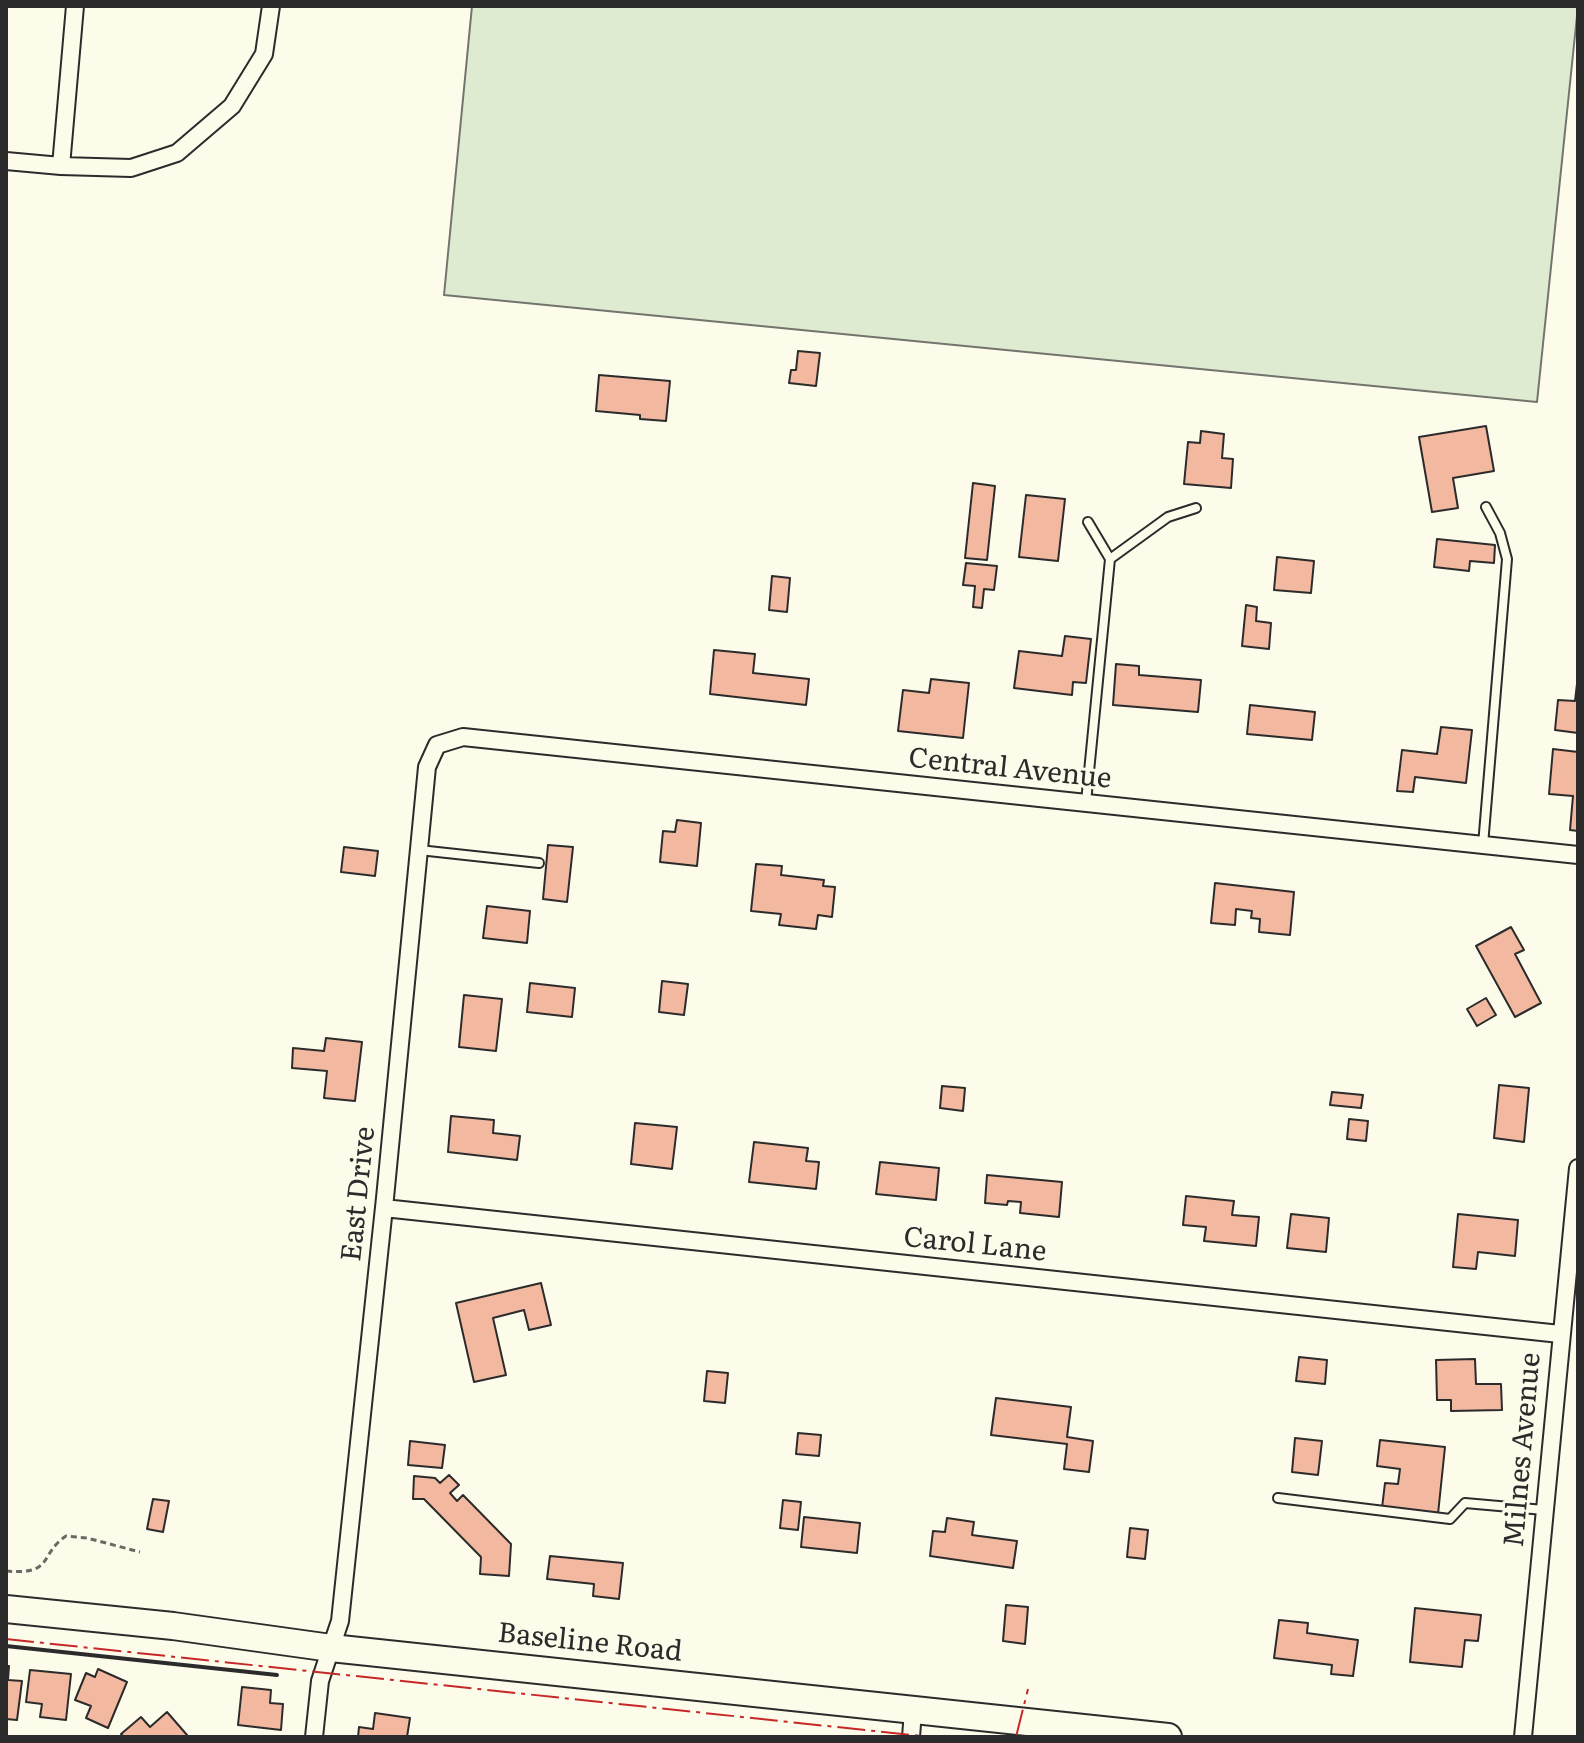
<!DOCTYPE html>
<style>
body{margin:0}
#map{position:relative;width:1584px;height:1743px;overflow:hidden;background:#fdfbea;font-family:Literata,serif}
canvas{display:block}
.frame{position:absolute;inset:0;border:8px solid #2b2b2b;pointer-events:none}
</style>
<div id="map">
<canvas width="1584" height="1743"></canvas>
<div class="frame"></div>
</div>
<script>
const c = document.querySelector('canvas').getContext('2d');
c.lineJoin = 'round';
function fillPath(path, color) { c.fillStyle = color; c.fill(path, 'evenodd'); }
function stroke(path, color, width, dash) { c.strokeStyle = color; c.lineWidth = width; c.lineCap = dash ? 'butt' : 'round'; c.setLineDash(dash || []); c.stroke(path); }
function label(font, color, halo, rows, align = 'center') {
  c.font = font + ' Literata,serif'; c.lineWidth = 6; c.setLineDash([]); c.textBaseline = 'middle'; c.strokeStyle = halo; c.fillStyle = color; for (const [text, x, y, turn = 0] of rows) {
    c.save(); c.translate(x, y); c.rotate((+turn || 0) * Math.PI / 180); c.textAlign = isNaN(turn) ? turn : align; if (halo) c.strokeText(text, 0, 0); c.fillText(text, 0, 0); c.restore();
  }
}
const green = new Path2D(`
 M472,6H1578L1537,402L444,295Z`);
fillPath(green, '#deebd1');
stroke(green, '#74746e', 2);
const building = new Path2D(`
 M798,351L820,353L816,386L789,383L791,370H796Z
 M599,375L670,381L666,421L640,419V415L596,411Z
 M1486,426L1494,471L1453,478L1458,508L1432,512L1419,437Z
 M1201,431L1224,434L1222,458L1233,459L1231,488L1184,484L1188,442L1200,443Z
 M973,483L995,486L987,560L965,558Z
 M1026,495L1065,499L1058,561L1019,557Z
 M1437,539L1495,545L1494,563L1470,561L1469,571L1434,567Z
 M1277,557L1314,561L1311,593L1274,590Z
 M966,563L997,566L994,590L984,589L982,608L973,607L975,586L963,585Z
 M772,576L790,578L787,612L769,610Z
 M1246,605L1257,607L1256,621L1271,623L1269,649L1242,646Z
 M1065,636L1091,639L1086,683L1073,682L1072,695L1014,688L1019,651L1062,656Z
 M714,650L755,654L753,673L809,679L806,705L710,694Z
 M1116,664L1139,666V675L1201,680L1198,712L1113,705Z
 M1578,675V733L1555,730L1558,700L1575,701Z
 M931,679L969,683L963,738L898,731L903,690L929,693Z
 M1250,705L1315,712L1312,740L1247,734Z
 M1441,727L1472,730L1466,783L1415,777L1413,792L1397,791L1402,750L1437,754Z
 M1553,749L1578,752V831L1570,830L1573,796L1549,794Z
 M677,820L701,823L697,866L660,862L663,831L675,832Z
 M548,845L573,847L567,902L543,899Z
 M344,847L378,851L375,876L341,872Z
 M756,864L782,866L781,875L824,880L823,886L835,887L832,917L818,915L816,929L779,925L781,914L751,911Z
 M1215,883L1294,892L1290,935L1259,932L1260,919L1251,918L1252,911L1236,909L1235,925L1211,923Z
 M487,906L530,911L527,943L483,938Z
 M1511,927L1524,950L1515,954L1541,1003L1515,1017L1476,946Z
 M662,981L688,984L684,1015L659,1012Z
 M530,983L575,988L572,1017L527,1012Z
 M464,995L502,999L496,1051L459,1047Z
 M1486,998L1496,1015L1477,1026L1467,1009Z
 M326,1038L362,1042L355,1101L324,1098L327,1071L292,1068L293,1048L324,1051Z
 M1499,1085L1529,1088L1524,1142L1494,1138Z
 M942,1086L965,1088L963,1111L940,1108Z
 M1332,1092L1363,1095L1361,1108L1330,1105Z
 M451,1116L494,1120L493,1133L520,1136L517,1160L448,1152Z
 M1349,1119L1368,1121L1366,1141L1347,1139Z
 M635,1123L677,1127L672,1169L631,1164Z
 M754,1142L808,1148L806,1161L819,1162L816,1189L749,1182Z
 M880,1162L939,1168L936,1200L876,1194Z
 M987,1175L1062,1182L1059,1217L1020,1213L1021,1202L1008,1201L1007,1205L985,1203Z
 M1186,1196L1234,1201L1232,1215L1259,1217L1256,1246L1204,1241L1206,1227L1183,1225Z
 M1291,1214L1329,1218L1326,1252L1287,1248Z
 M1458,1214L1518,1220L1515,1256L1478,1252L1476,1269L1453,1267Z
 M541,1283L551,1325L529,1330L524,1310L493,1318L506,1375L474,1382L456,1303Z
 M1299,1357L1327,1360L1325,1384L1296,1381Z
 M1475,1359L1476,1384H1501L1502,1410L1451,1411V1400H1437L1436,1360Z
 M707,1371L728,1373L725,1403L704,1401Z
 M996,1398L1071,1407L1067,1437L1093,1441L1089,1472L1064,1469L1067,1444L991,1435Z
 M798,1433L821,1435L819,1456L796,1454Z
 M1295,1438L1322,1441L1318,1475L1292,1472Z
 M1380,1440L1445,1447L1438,1514L1382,1508L1385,1483L1398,1484L1400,1469L1377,1466Z
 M410,1441L445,1445L442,1468L408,1465Z
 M449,1475L459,1485L450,1493L457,1501L463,1495L511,1544L509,1576L480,1574L481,1557L424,1499H413L414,1476L435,1478L440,1483Z
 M153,1499L169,1501L163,1532L147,1529Z
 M783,1500L801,1502L798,1530L780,1528Z
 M804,1517L860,1523L857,1553L801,1547Z
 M947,1518L974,1522L972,1535L1017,1541L1013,1568L930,1556L933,1531L945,1532Z
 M1130,1528L1148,1530L1145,1559L1127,1557Z
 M550,1556L623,1563L619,1599L593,1596L594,1584L547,1579Z
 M1006,1605L1028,1607L1025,1644L1003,1641Z
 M1415,1608L1481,1615L1478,1641L1465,1640L1462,1667L1410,1662Z
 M1279,1620L1308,1623L1307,1633L1358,1640L1353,1676L1331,1674L1332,1665L1274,1658Z
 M6,1666H9L8,1680L22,1681L17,1720L6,1719Z
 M98,1669L127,1682L108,1728L86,1718L91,1706L75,1700L86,1673L95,1677Z
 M30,1670L71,1674L66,1720L40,1717L42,1704L26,1702Z
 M242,1687L271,1690L270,1703L283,1704L281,1730L238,1725Z
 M167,1712L187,1735L185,1737H124L121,1734L141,1717L150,1727Z
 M375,1713L410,1718L407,1737H358L359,1727L373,1729Z`);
fillPath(building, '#f2b8a0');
stroke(building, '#2b2b2b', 2);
const lane = new Path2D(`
 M1088,522L1110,559
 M1086,802L1110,559L1168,517L1196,508
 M1483,845L1507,559L1500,533L1486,507
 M419,850L539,863
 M1278,1498L1450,1519L1465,1503L1544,1510`);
const street = new Path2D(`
 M6,161L61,166L75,6
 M61,166L131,168L177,153L232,106L264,54L271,6
 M384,1208L1560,1334
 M314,1737L320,1681L340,1621L385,1198L427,767L437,745L463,737L1578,855
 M911,1737L913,1711
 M1523,1737L1578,1168`);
const primary = new Path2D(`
 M6,1609L173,1626L331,1648L1168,1737`);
stroke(lane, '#2b2b2b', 12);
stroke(street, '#2b2b2b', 20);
stroke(primary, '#2b2b2b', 30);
stroke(new Path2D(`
 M6,1571C55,1575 38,1555 66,1536L87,1538L140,1552`), '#6a6964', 3, [6, 4]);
stroke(lane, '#fdfbea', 8);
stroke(street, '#fdfbea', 16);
stroke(primary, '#fdfbea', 26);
stroke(new Path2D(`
 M6,1646L277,1675`), '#2b2b2b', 4);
stroke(new Path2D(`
 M6,1639L931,1737
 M1016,1737L1028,1689`), '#c62828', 2, [28, 6, 4, 6]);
label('28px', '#2b2b2b', '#fdfbea', [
 ["Central Avenue",1010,769,6],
 ["East Drive",359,1194,-84],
 ["Carol Lane",975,1245,6],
 ["Milnes Avenue",1523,1450,-85],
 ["Baseline Road",590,1643,6]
]);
</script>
